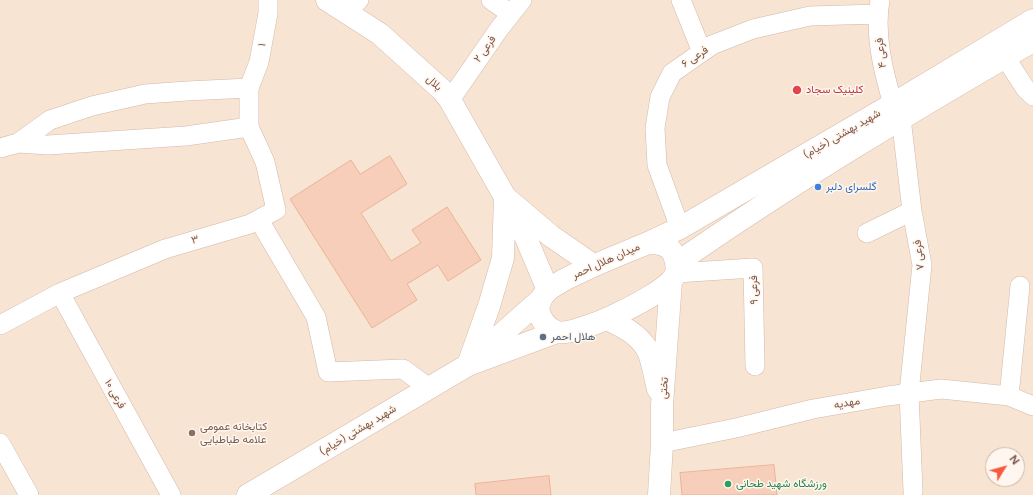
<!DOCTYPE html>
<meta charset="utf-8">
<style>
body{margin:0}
#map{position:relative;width:1033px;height:495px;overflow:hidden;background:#fff3e6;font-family:Figtree,sans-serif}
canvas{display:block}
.north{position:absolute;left:985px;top:447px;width:40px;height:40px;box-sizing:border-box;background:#fff7ef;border:1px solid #cbb7ac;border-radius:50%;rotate:53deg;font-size:11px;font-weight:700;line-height:16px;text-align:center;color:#7c5647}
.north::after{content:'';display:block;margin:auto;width:14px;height:18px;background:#f65a3e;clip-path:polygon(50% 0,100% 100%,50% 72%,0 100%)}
</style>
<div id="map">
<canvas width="1033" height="495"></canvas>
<div class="north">N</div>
</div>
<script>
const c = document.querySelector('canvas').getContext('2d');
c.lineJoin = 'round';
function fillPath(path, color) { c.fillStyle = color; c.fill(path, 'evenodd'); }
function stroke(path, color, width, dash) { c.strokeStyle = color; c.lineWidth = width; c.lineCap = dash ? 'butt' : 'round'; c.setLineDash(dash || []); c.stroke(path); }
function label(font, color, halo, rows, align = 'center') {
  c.font = font + ' Figtree,Vazirmatn,sans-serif'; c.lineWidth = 3; c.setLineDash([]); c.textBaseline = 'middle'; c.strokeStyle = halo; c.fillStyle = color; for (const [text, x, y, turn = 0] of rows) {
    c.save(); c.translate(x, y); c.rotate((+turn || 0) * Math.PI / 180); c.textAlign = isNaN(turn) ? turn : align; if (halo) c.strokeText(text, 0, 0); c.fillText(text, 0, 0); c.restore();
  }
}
fillPath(new Path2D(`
 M0,0H1033V495H0ZM993,455H1017V479H993Z`), '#f7e4d3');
const building = new Path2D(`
 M390,156L407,184L361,213L391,261L421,243L412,230L447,207L481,260L448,281L438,265L407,284L417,300L372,328L290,199L351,160L360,174Z
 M774,465L777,495H682L680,473Z
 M549,476L551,495H476L475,484Z`);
fillPath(building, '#f7ceba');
stroke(building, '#ecb399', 1);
const street = new Path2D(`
 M491,0L511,14
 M681,0L702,52
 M880,0C874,34 883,71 893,104
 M345,12L359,0
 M1005,57L1025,88L1033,96
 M450,100L499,29L522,0
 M901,118L912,211L922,265L909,393L913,491
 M18,143L50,120L92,106L145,94L187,91L249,88
 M0,148L18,143L48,145L186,136L249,127
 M259,220L316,317L328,372L403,369L429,388
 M680,228L657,165L655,128L660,97L672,73L712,45L753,29L810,16L878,14
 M867,233L912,211
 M676,273L753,268L755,366
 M60,293L171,495
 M0,325L60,293L165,249L250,224L276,210L265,162L249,127V88L259,62L268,13V0
 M1009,396L1020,286
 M0,443L29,495
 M662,443L736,428L813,409L888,396L941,389L1009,396L1033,406`);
const secondary = new Path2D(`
 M327,0L380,34L442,90L450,100L505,197L503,258L489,306L468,365
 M648,243L680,228L893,104L1033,20
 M648,243C659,243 669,244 674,255C676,261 678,266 676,273C671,288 632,307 617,314C605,320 569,335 557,332C549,329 543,323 540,315C536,307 541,297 547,291C551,287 558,284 562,281C590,266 619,255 648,243Z
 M677,263C792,183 912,111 1033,41
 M548,290L523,231L505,197L551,236L593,265
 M607,319C622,326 638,334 647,349C652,358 655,378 658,389
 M477,356L539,301
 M248,495L468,365L557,332
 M659,495L662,443V405L671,281`);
stroke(street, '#d3b9aa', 20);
stroke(secondary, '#d9bba9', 23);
stroke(street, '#fff', 19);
stroke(secondary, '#fff', 22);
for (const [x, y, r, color] of [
 [797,90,5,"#e0444e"],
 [818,187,4,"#3f7fe0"],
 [543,337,4,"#5c6f8a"],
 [192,433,4,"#8d6e63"],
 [728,484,4,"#2e9e5b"]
]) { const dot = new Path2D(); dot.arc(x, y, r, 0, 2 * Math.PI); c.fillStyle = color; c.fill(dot); stroke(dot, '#fff7ef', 1.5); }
label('11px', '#7c5647', '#fff7ef', [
 ["۱",262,45,-80],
 ["فرعی ۲",485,49,-55],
 ["فرعی ۴",881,53,-97],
 ["فرعی ۶",695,57,-34],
 ["بلال",434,83,43],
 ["شهید بهشتی (خیام)",842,134,-30],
 ["۳",195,240,-16],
 ["فرعی ۷",919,255,-96],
 ["میدان هلال احمر",606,261,-24],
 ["فرعی ۹",754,290,-91],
 ["تختی",664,388,-86],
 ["فرعی ۱۰",115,394,61],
 ["مهدیه",847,403,-10],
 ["شهید بهشتی (خیام)",358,430,-31]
]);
label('11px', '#be3a42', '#fff7ef', [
 ["کلینیک سجاد",806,90]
], 'left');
label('11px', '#366cbe', '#fff7ef', [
 ["گلسرای دلبر",826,187]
], 'left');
label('11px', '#4e5e75', '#fff7ef', [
 ["هلال احمر",551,337]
], 'left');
label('11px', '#785e54', '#fff7ef', [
 ["کتابخانه عمومی",200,427],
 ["علامه طباطبایی",200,440]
], 'left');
label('11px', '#27864d', '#fff7ef', [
 ["ورزشگاه شهید طحانی",736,484]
], 'left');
</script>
